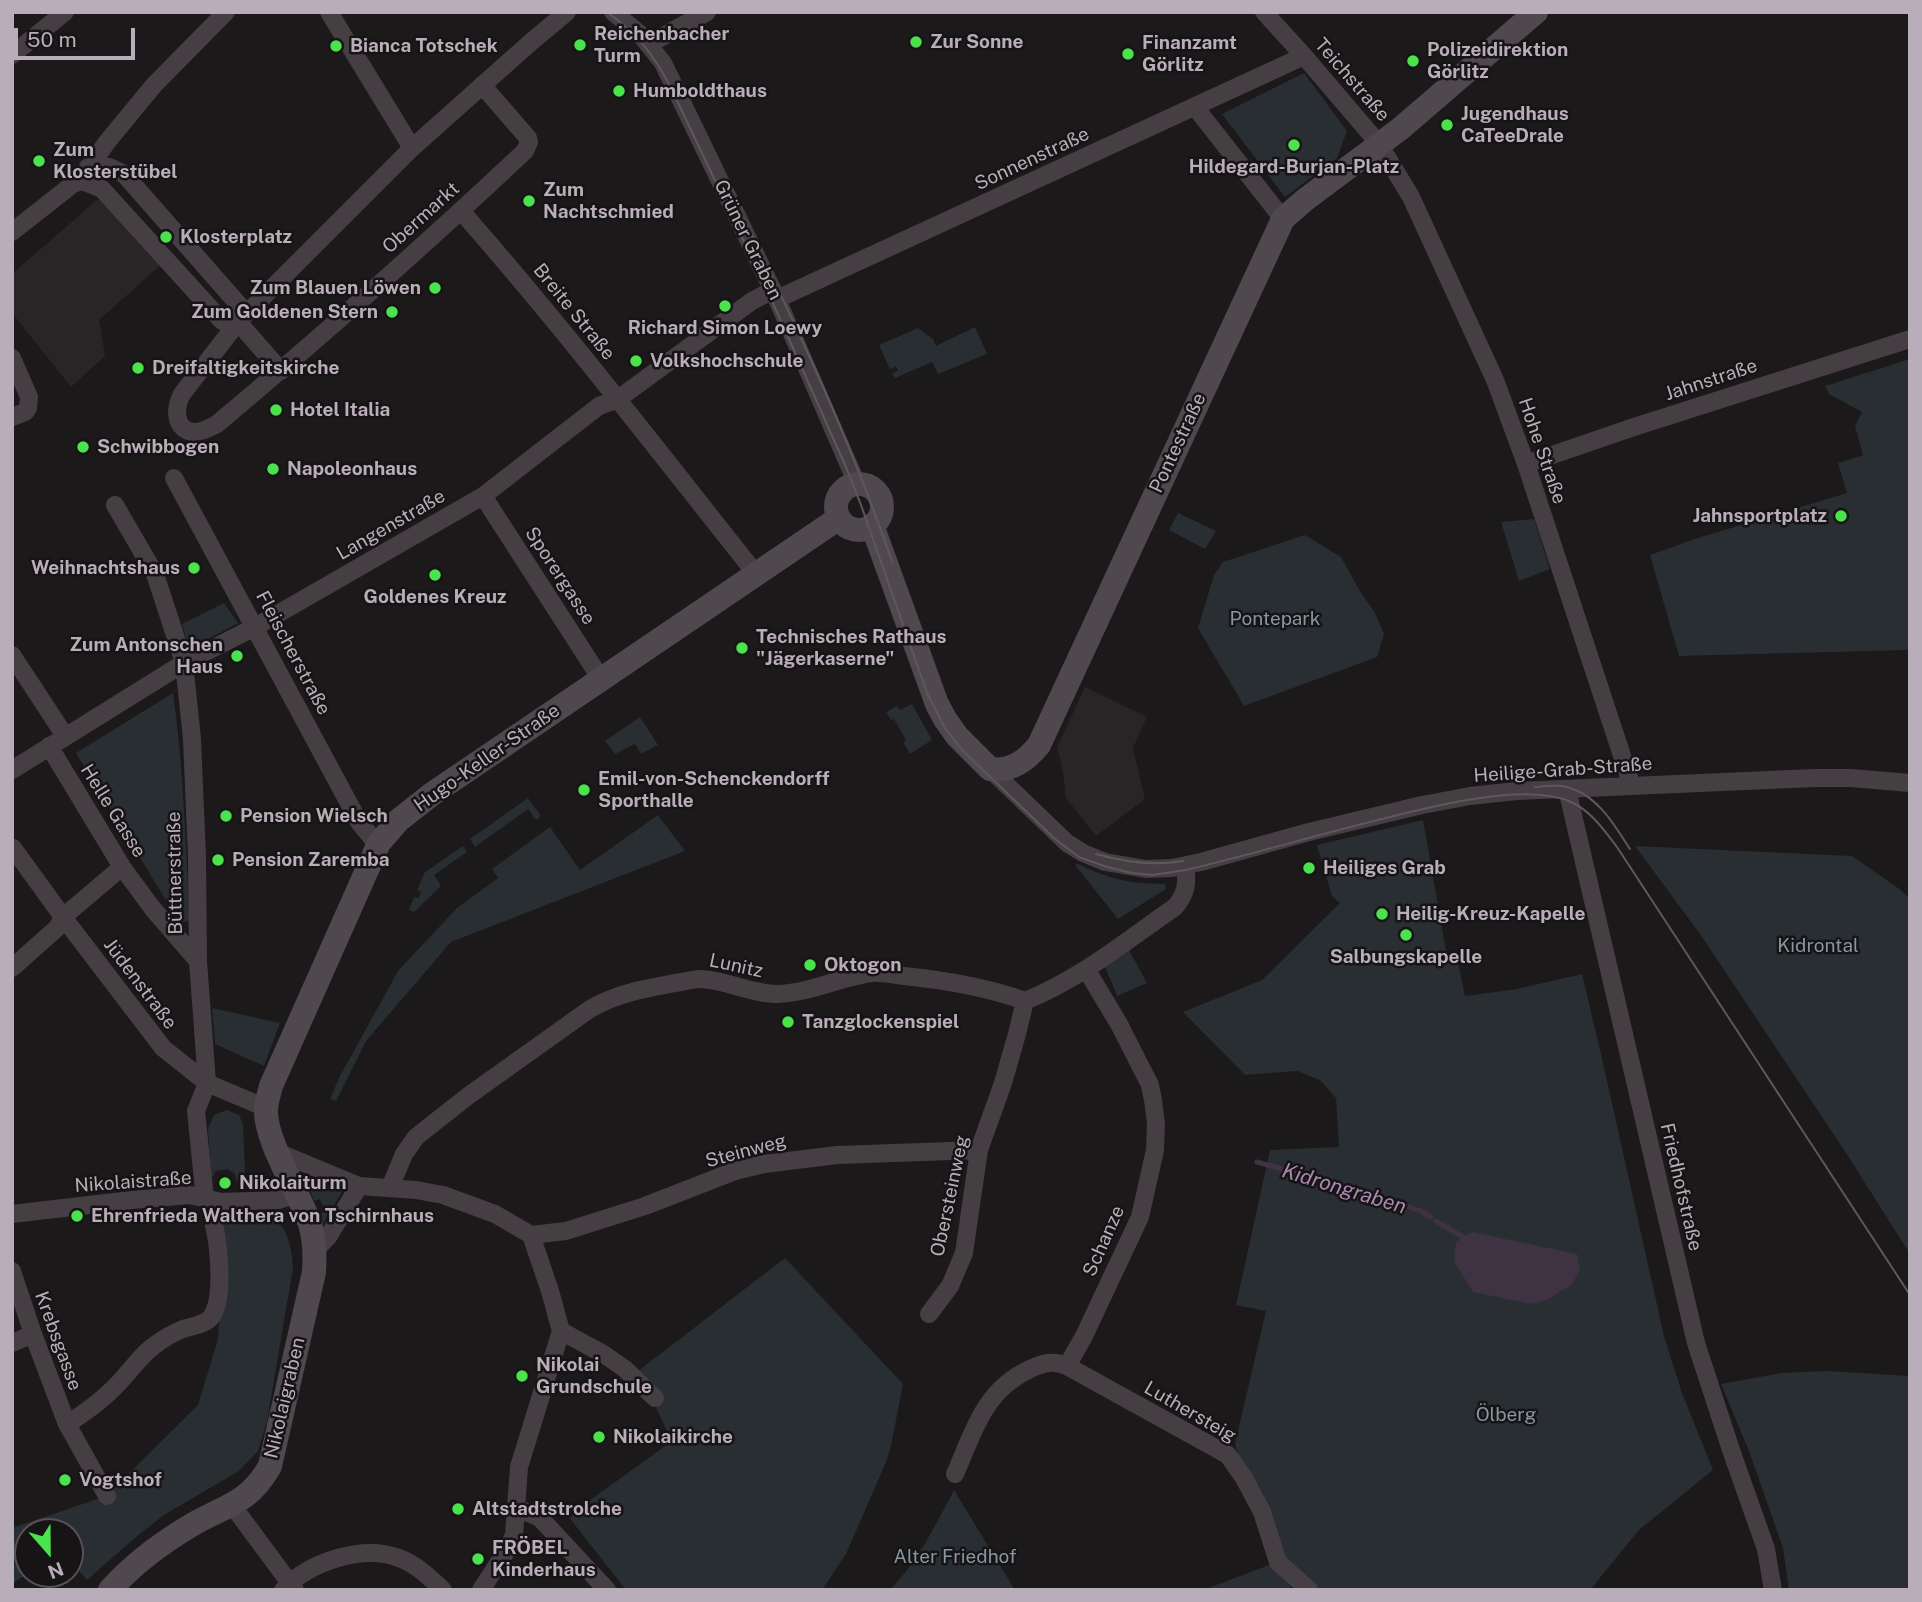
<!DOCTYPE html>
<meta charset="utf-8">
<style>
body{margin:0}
#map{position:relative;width:1922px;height:1602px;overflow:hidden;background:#1b191a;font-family:"Public Sans",sans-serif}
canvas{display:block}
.frame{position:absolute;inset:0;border:14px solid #b9adb9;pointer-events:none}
.north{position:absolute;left:14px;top:1518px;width:70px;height:70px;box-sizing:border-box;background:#161415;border:2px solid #575157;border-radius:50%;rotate:159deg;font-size:19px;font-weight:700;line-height:28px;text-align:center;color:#b9adb9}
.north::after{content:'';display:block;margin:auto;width:24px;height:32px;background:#4ae24d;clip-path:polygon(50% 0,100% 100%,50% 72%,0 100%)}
.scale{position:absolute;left:14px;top:28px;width:121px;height:32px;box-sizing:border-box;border:4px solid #b9adb9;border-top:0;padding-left:9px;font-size:21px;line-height:24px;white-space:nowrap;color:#b9adb9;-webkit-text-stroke:5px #161415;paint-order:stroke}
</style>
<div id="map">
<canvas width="1922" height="1602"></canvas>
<div class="frame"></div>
<div class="north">N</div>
<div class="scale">50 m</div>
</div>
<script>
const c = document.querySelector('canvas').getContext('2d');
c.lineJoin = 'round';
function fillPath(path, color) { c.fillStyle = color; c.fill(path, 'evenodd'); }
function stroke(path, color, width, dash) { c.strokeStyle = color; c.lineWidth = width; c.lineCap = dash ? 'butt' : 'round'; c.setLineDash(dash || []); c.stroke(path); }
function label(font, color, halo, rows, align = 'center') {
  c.font = font + ' "Public Sans",sans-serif'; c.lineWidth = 5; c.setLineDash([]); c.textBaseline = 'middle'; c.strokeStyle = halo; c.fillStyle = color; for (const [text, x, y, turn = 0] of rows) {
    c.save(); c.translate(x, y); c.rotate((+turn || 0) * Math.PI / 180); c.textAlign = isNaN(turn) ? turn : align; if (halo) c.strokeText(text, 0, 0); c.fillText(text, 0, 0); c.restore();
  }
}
fillPath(new Path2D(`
 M98,199L121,216L161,265L99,320L105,356L71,387L12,313V274Z
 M1085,687L1147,717L1133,748L1145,799L1096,836L1066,798L1063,772L1057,747Z`), '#282527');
fillPath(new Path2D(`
 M1304,73L1347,131L1337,158L1285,197L1222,114Z
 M975,327L987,354L938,374L932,362L895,378L892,374L898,370L896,366L890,369L879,345L918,328L933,339L936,346Z
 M1910,359V650L1679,656L1650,555L1698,538L1847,493L1838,463L1863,455L1855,426L1862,412L1829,394L1825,386Z
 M1178,513L1216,531L1205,549L1169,530Z
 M1534,519L1550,569L1519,581L1501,522Z
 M1305,535L1341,557L1361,593L1374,611L1384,634L1377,657L1244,706L1198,628L1214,575L1223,562Z
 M224,603L238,623L189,649L182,624Z
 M173,693C184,768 185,844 190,920L180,923L76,753Z
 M912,704L932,740L910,754L903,742L906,740L894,719L891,720L886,712L897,706L900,710Z
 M640,717L658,745L641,754L635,744L615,754L605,741Z
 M528,798L541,816L536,820L528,809L475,847L470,839Z
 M658,815L685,851L451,942L366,1041L336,1101L330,1099L340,1076L398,971L457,908L498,878L492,869L550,827L580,870Z
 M1423,820L1448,962H1458L1465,996L1517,989L1582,974L1601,1054L1664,1336L1682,1393L1713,1470L1639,1530L1590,1590H1312L1280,1561L1245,1476L1235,1444L1266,1311L1236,1305L1270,1150L1339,1147L1336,1098L1320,1080L1297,1071L1245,1075L1183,1012L1262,980L1340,903L1332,896L1317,845Z
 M463,846L467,852L434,875L441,886L414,912L409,910L414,897L419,898L421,892L417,890L425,872Z
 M1635,846L1852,856L1898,888L1910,899V1254L1848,1156L1700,934Z
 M1078,864C1112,880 1127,883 1165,884L1166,889L1118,919L1075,865Z
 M1128,948L1147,983L1117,996L1104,964Z
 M212,1008L280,1023L264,1066L215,1044Z
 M227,1110L239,1115L243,1124L245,1175L238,1182L234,1173L228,1169L216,1171L211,1179L208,1129L214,1115Z
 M305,1176L343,1190L323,1224L319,1214L325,1211L320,1199L314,1201Z
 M217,1209C230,1211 261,1212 272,1218C289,1226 292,1252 293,1268L267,1422L258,1451L239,1471L164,1515L136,1537L87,1580L70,1560V1532H28V1573L12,1584V1528L112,1494L108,1486L125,1477L198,1405L218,1339L223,1255Z
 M785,1258L903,1384L891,1446L886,1462L846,1554L822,1590H626L568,1516L672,1441L638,1371Z
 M1826,1371L1910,1376V1590H1789L1783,1548L1749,1451L1721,1384L1781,1373Z
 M954,1490L1015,1590H890C918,1561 935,1526 954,1490Z
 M1277,1562L1292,1590H1203Z`), '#292e32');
fillPath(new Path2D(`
 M1472,1232L1577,1254L1580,1270L1572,1284L1547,1300L1531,1304L1473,1292L1454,1261L1456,1242Z`), '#3f3343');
stroke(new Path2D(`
 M1257,1162L1370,1194L1421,1211L1431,1217
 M1436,1221L1463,1237`), '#3f3343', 5);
stroke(new Path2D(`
 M329,12L412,148
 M613,12L640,34L663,63L777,299L857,484
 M1264,12L1304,56L1379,144L1411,197L1495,380L1526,464L1632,786
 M649,44L707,12
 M12,55L65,12
 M482,85L528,138L529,142L525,151C425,245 322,336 217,424C210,428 202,432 194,432C173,430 175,407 182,394L238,322L412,148L531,42L567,12
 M1195,107L1283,219
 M88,167H109L124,174L239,305L238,322
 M86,172L107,142L154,85L226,12
 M461,211C564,328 659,452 756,574
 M12,232L73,184L82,181L102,189L222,321L238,322
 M777,299L1304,56
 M238,322L281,371
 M12,358L29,397L28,408L25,412L12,417
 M1526,464L1634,427L1910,339
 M174,478L359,822L372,838L379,843
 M483,496L601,679
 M115,505L155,574L184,663L192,739L197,857L198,961L207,1083L196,1111L205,1199
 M12,655L65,736
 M49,746L122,867L153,909L198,961
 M990,769L1067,843L1083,853L1105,862L1146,869L1172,868L1201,862L1309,832L1422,805L1470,796L1517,791L1814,778H1851L1910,783
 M12,770L184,663L255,627L483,496L599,406L618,399L752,301L773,290
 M1567,789L1696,1343L1732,1453L1766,1549L1773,1590
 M13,848L63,917L163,1048L207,1083L266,1108
 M12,968L57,928L63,917L122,867
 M277,1152L359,1186L416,1190L443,1195L495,1214L531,1235L550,1291L561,1331L605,1355L625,1369L655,1398
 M390,1188L404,1154L416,1137L468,1096L590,1009C623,990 660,986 698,979C725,979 750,994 777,994C810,993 840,977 872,973C882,972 894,975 904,976C944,980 986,987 1025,1001C1080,979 1126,941 1175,907C1186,894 1188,883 1185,866
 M12,1214L132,1200L190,1195L221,1202L279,1200L298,1194
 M531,1235L566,1231L645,1206L735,1171L764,1164L837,1155L979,1150
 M315,1251L328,1237L359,1186
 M12,1271L33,1334L67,1424L107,1496
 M929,1314L950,1286L964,1253L979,1150L1003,1083L1017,1034L1025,1001
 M12,1343L33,1334
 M1067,1366L1228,1455L1244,1478L1262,1512L1278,1562L1309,1590
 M67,1424C88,1411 109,1395 125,1376C135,1365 142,1354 155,1345C163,1339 173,1333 183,1329C192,1326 206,1325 212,1316C224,1297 219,1247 214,1225
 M955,1474C974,1431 984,1390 1030,1369C1043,1363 1053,1360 1067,1366L1084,1336L1140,1217L1155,1150L1156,1124L1153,1100L1150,1085L1119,1024L1086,969
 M232,1505L295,1590
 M517,1508L540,1518L607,1590
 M283,1590C309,1562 362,1544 399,1558C416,1564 430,1578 443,1590
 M481,1590L507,1550L514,1535L519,1467L561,1331`), '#453f44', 18);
stroke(new Path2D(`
 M836 507a23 23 0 1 1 46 0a23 23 0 1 1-46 0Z
 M872,525L937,704L945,719L957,736L990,769C1011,772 1026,761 1039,745L1283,219L1306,199L1400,129L1536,12
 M110,1590C133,1564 160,1544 190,1526C225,1505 248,1505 270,1466L314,1272C315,1256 315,1240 310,1224C299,1192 264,1140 266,1108C267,1101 269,1093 271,1086L379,843L399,820L432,794L839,518`), '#4f494f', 24);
stroke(new Path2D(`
 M607,12C638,34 654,55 671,88L768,292L846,467L861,505L927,693L945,728L962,750L1055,839L1079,857L1107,867L1132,873L1153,875L1186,870C1245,856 1303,839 1362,824C1414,811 1522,780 1571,802C1591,811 1604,830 1617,847L1910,1295
 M744,219C799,331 852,444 892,562
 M1535,787C1547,786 1562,784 1573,789C1600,799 1615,826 1630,849
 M1096,854C1124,862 1154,866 1183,861`), '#5e585e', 2);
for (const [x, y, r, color] of [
 [916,42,7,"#4ae24d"],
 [580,45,7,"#4ae24d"],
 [336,46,7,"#4ae24d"],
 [1128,54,7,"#4ae24d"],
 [1413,61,7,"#4ae24d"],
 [619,91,7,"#4ae24d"],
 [1447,125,7,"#4ae24d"],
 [1294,145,7,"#4ae24d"],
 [39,161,7,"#4ae24d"],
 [529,201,7,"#4ae24d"],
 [166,237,7,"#4ae24d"],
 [435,288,7,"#4ae24d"],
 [725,306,7,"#4ae24d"],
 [392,312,7,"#4ae24d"],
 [636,361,7,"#4ae24d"],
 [138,368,7,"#4ae24d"],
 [276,410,7,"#4ae24d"],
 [83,447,7,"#4ae24d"],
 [273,469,7,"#4ae24d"],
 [1841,516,7,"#4ae24d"],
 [194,568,7,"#4ae24d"],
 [435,575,7,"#4ae24d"],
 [742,648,7,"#4ae24d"],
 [237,656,7,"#4ae24d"],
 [584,790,7,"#4ae24d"],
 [226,816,7,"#4ae24d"],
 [218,860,7,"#4ae24d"],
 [1309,868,7,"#4ae24d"],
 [1382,914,7,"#4ae24d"],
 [1406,935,7,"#4ae24d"],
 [810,965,7,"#4ae24d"],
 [788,1022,7,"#4ae24d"],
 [225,1183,7,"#4ae24d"],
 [77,1216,7,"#4ae24d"],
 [522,1376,7,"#4ae24d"],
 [599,1437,7,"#4ae24d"],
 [65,1480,7,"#4ae24d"],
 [458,1509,7,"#4ae24d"],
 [478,1559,7,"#4ae24d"]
]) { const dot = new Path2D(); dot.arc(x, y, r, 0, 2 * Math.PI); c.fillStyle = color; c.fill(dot); stroke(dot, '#161415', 2.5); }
label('bold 19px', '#b9adb9', '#161415', [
 ["Reichenbacher",594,34],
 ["Turm",594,56],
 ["Zur Sonne",930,42],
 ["Finanzamt",1142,43],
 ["Görlitz",1142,65],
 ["Bianca Totschek",350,46],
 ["Polizeidirektion",1427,50],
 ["Görlitz",1427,72],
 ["Humboldthaus",633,91],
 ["Jugendhaus",1461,114],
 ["CaTeeDrale",1461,136],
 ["Zum",53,150],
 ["Klosterstübel",53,172],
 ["Hildegard-Burjan-Platz",1294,167,"center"],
 ["Zum",543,190],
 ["Nachtschmied",543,212],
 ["Klosterplatz",180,237],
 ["Zum Blauen Löwen",421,288,"right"],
 ["Zum Goldenen Stern",378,312,"right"],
 ["Richard Simon Loewy",725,328,"center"],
 ["Volkshochschule",650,361],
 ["Dreifaltigkeitskirche",152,368],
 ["Hotel Italia",290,410],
 ["Schwibbogen",97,447],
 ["Napoleonhaus",287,469],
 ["Jahnsportplatz",1827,516,"right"],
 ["Weihnachtshaus",180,568,"right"],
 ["Goldenes Kreuz",435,597,"center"],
 ["Technisches Rathaus",756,637],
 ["\"Jägerkaserne\"",756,659],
 ["Zum Antonschen",223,645,"right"],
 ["Haus",223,667,"right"],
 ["Emil-von-Schenckendorff",598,779],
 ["Sporthalle",598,801],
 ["Pension Wielsch",240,816],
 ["Pension Zaremba",232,860],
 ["Heiliges Grab",1323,868],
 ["Heilig-Kreuz-Kapelle",1396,914],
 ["Salbungskapelle",1406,957,"center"],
 ["Oktogon",824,965],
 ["Tanzglockenspiel",802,1022],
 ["Nikolaiturm",239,1183],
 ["Ehrenfrieda Walthera von Tschirnhaus",91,1216],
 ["Nikolai",536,1365],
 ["Grundschule",536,1387],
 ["Nikolaikirche",613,1437],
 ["Vogtshof",79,1480],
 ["Altstadtstrolche",472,1509],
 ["FRÖBEL",492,1548],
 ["Kinderhaus",492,1570]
], 'left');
label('19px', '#b9adb9', '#161415', [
 ["Teichstraße",1352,80,49],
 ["Sonnenstraße",1032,159,-25],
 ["Obermarkt",421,218,-42],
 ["Grüner Graben",748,240,64],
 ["Breite Straße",574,312,51],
 ["Jahnstraße",1711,380,-18],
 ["Pontestraße",1178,443,-65],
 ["Hohe Straße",1542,451,71],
 ["Langenstraße",391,525,-30],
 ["Sporergasse",560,576,57],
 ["Fleischerstraße",293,653,62],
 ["Hugo-Keller-Straße",487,758,-35],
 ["Heilige-Grab-Straße",1563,770,-4],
 ["Helle Gasse",113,811,58],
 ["Büttnerstraße",175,873,-91],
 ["Lunitz",736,966,12],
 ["Jüdenstraße",140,984,53],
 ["Steinweg",746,1151,-15],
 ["Nikolaistraße",133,1182,-4],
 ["Friedhofstraße",1681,1187,77],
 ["Obersteinweg",950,1196,-78],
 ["Schanze",1104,1241,-66],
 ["Krebsgasse",58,1341,70],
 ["Nikolaigraben",285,1398,-77],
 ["Luthersteig",1190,1412,30]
]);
label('19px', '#8696a2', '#161415', [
 ["Pontepark",1275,619],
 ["Kidrontal",1818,946],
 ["Ölberg",1506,1415],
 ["Alter Friedhof",955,1557]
]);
label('italic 21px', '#aa87b1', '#161415', [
 ["Kidrongraben",1344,1189,17]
]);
</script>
